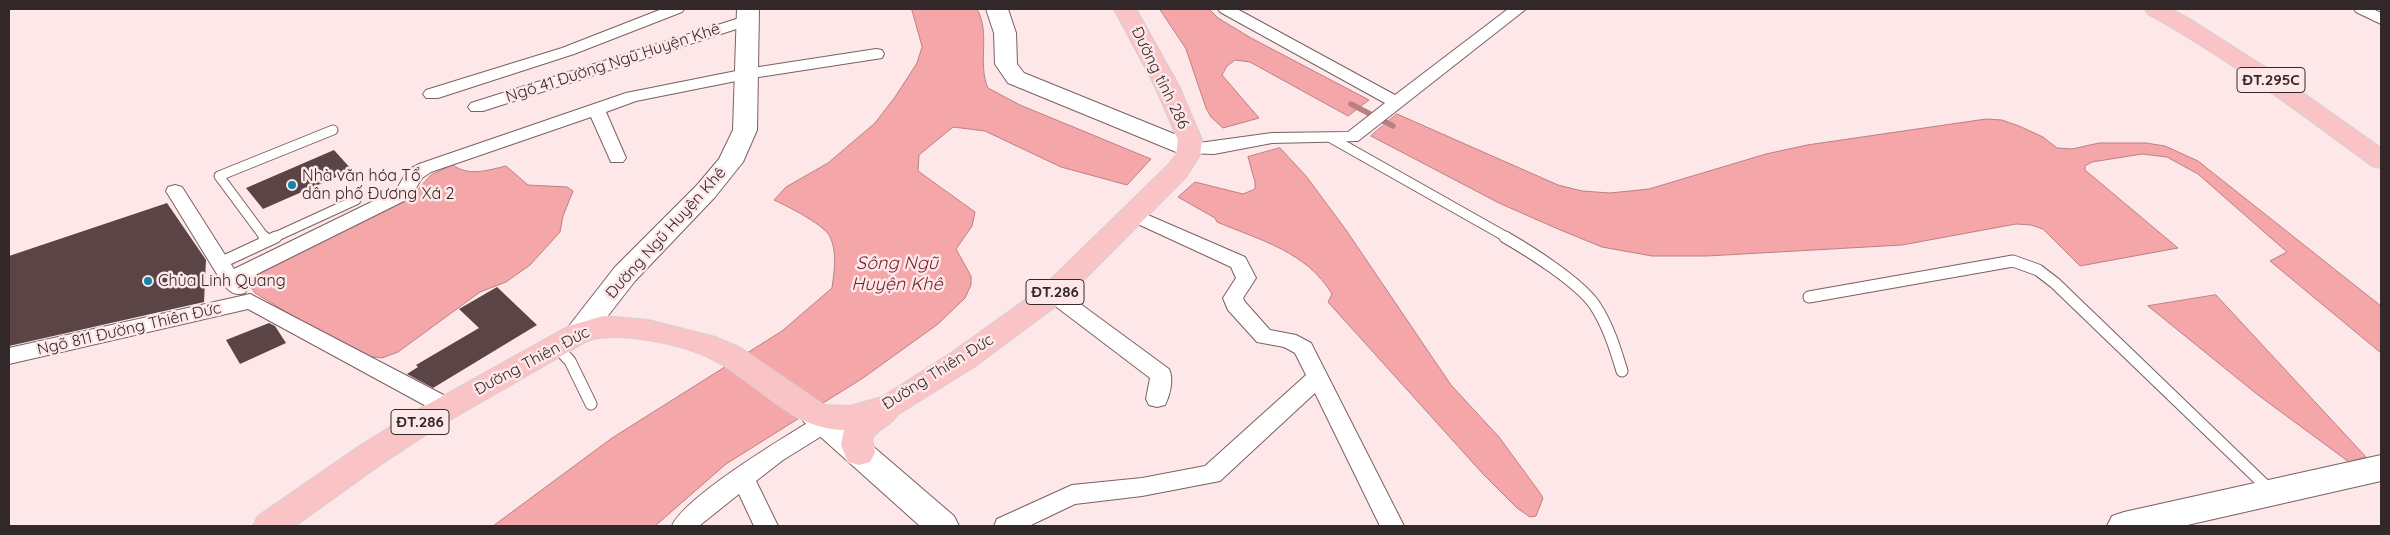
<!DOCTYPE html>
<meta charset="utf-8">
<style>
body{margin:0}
#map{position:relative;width:2390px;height:535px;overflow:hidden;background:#fee7e8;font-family:Quicksand,sans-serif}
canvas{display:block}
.frame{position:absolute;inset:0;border:10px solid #332829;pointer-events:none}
</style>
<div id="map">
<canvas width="2390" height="535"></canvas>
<div class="frame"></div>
</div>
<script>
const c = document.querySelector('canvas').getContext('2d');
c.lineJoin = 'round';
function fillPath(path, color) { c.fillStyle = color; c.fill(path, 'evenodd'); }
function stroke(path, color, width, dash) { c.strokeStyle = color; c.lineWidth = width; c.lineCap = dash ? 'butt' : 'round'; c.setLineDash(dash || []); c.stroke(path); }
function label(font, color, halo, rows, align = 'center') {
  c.font = font + ' Quicksand,sans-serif'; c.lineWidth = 5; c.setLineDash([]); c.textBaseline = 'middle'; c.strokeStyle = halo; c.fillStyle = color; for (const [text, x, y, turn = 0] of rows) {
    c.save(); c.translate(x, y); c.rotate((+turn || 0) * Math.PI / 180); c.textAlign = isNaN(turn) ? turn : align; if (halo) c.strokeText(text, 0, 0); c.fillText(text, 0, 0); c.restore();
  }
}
const water = new Path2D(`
 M912,9H977C991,34 977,63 988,88L1020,105L1151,159L1127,185L1061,167L985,131L953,127L919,155L918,171L975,212L972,226L956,249L971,276V285L965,298L938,324L863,378L726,464L655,526H493L612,438L782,331L832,288C834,272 838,251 829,235C821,223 787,206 774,200L786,187L828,163L875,123L895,97L917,63L922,47Z
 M1160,9H1209L1218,18L1251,38L1369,100L1348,116L1250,62L1235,60L1227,66L1222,75L1259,118L1223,128L1211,117L1206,108L1186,49Z
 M1397,114L1558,185L1582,191L1610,193L1649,189L1766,154L1807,145L1986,119L2002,120L2019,126L2043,137L2057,148L2072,149L2099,143H2146L2165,146L2198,161L2381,306V353L2270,261L2287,252L2198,174L2167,157L2142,154L2092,162L2085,166V170L2178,248L2080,266L2043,229L2031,225L2016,224L1902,245L1707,256H1652L1602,247L1558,229L1499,203L1371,136Z
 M1280,148L1306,176L1346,230L1451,385L1499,437L1540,493L1543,498L1536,516L1530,517L1517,508L1483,474L1328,302L1332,294C1307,252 1260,240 1217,222L1215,218L1178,197L1195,182L1243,194L1255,189V182L1248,157Z
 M453,165C468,177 489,170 506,166L528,185L567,187L573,191L563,216L560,232L530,265L506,282L480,292L398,352L382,358L357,355L255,293L251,287L254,277L261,270L412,196L431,175Z
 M2216,295L2366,457L2349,462L2258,395L2148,306Z`);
fillPath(water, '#f4a6a9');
stroke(water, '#ba8083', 1);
stroke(new Path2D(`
 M1351,104L1393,126`), '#ba8083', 5.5);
fillPath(new Path2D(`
 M334,150L352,170L263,209L246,188Z
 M167,203L206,260L204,302L9,346V256Z
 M497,287L537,325L433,388L407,374L418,367L416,365L479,328L459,309Z
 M269,323L275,326L286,343L240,364L226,340Z`), '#5b4445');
const laneFar1 = new Path2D(`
 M1331,138L1508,238
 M265,238L219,176L333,130
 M273,238L356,200`);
const lane = new Path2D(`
 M264,237L267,241
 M1505,237C1531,252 1577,281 1594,304C1608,325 1615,348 1622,371
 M220,263L276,237
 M1809,297L2013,261L2038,270L2055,283L2270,490
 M556,346L570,361L591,404`);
const street = new Path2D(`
 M662,9H684L682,12L574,54L438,98H426L423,94L426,90L562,48Z
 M1218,9H1237L1395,95L1508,9H1526L1358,141L1272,143L1214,154L1184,153L1181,149L1184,145L1272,133L1348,132L1385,103L1220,12Z
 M2354,9H2373L2381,13V24L2356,12Z
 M749,15L755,17L757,20L755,23L483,111H471L468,107L471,103Z
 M876,49L882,50L884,54L882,58L746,79L636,101L606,112L626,158L623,162H611L591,117L431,172L422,178L410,198L243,281L248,288L245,293C234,296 230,292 223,284L166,191L168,187L175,185L182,187L234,269L396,190L408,170L419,164L626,93L746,69Z
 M1134,209L1245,257L1256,278L1243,298L1245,302L1270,330L1296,335L1311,343L1404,526H1380L1315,393L1220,481L1142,496L1075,504L1029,526H994L997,519L1072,485L1142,478L1205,466L1306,375L1295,353L1284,347L1257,342L1228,310L1223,298L1236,278L1231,267L1127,219L1124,215L1127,211Z
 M1053,287L1060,289L1169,369C1174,379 1170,395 1165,405L1157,407L1149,405L1146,399L1150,378L1046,299L1043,294L1046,289Z
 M250,294L455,401L458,407L455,413L447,415L439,413L248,309L9,364V348Z
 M825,414L833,417L836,423L833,429L783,460L756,481L778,526H754L739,494L699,526H672C684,497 786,436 817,417Z`);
const secondary = new Path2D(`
 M737,9H759L757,130L743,162L715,197L635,281L589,340L579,343L569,340L565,333L569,326L615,267L697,185L719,159L733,130Z
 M986,9H1008L1016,33L1017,64L1024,73L1199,144L1202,149L1199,154L1190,157L1181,154L1008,83L995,64L994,33Z
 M815,402L826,406L954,516L959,526H920L804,422L800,414L804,406Z
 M2381,455V481L2183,526H2107L2112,516L2124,512Z`);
const primary = new Path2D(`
 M1114,9H1136L1179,86L1202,140L1200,155L1186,177L1063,301L974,367L897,415C891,426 878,428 872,439L875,453L870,462L859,465L848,462L841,445L844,430C794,430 760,386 719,363C689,345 622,331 589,340L436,428L380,465L295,526H253L258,516L358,447L414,412L569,326L603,316L648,320L715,337L739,347L824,405L850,406L882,397L954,351L1043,287L1168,165L1176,155L1178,140L1155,86Z
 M2145,9H2171L2193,21L2279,76L2381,148V168L2372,166C2299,112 2227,58 2148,14Z`);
stroke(laneFar1, '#7a6162', 11);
stroke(lane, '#7a6162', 13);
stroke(street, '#7a6162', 2);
stroke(secondary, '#7a6162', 2);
stroke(primary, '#d2d0d0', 2);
stroke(laneFar1, '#fff', 9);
stroke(lane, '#fff', 11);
fillPath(street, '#fff');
fillPath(secondary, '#fff');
fillPath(primary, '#fac4c7');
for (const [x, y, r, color] of [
 [292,185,5,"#0f86ab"],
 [148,281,5,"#0f86ab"]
]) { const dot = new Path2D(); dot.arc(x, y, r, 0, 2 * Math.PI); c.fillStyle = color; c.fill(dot); stroke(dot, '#fee7e8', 2); }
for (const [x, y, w] of [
 [2271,80,68],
 [1055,292,58],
 [420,422,58]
]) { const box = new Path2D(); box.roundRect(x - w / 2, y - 12.5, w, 25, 4); c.fillStyle = '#fee7e8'; c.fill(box); stroke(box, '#332829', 1); }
label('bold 15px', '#332829', null, [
 ["ĐT.295C",2271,80],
 ["ĐT.286",1055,292],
 ["ĐT.286",420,422]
]);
label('16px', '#332829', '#fee7e8', [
 ["Ngõ 41 Đường Ngũ Huyện Khê",613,63,-18],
 ["Đường tỉnh 286",1160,78,64],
 ["Đường Ngũ Huyện Khê",666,233,-48],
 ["Ngõ 811 Đường Thiên Đức",129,329,-13],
 ["Đường Thiên Đức",532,361,-28],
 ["Đường Thiên Đức",938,372,-32]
]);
label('16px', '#332829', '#fee7e8', [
 ["Nhà văn hóa Tổ",302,176],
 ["dân phố Đương Xá 2",302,194],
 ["Chùa Linh Quang",158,281]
], 'left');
label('italic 18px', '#741b29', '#fee7e8', [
 ["Sông Ngũ",897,264],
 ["Huyện Khê",897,285]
]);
</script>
